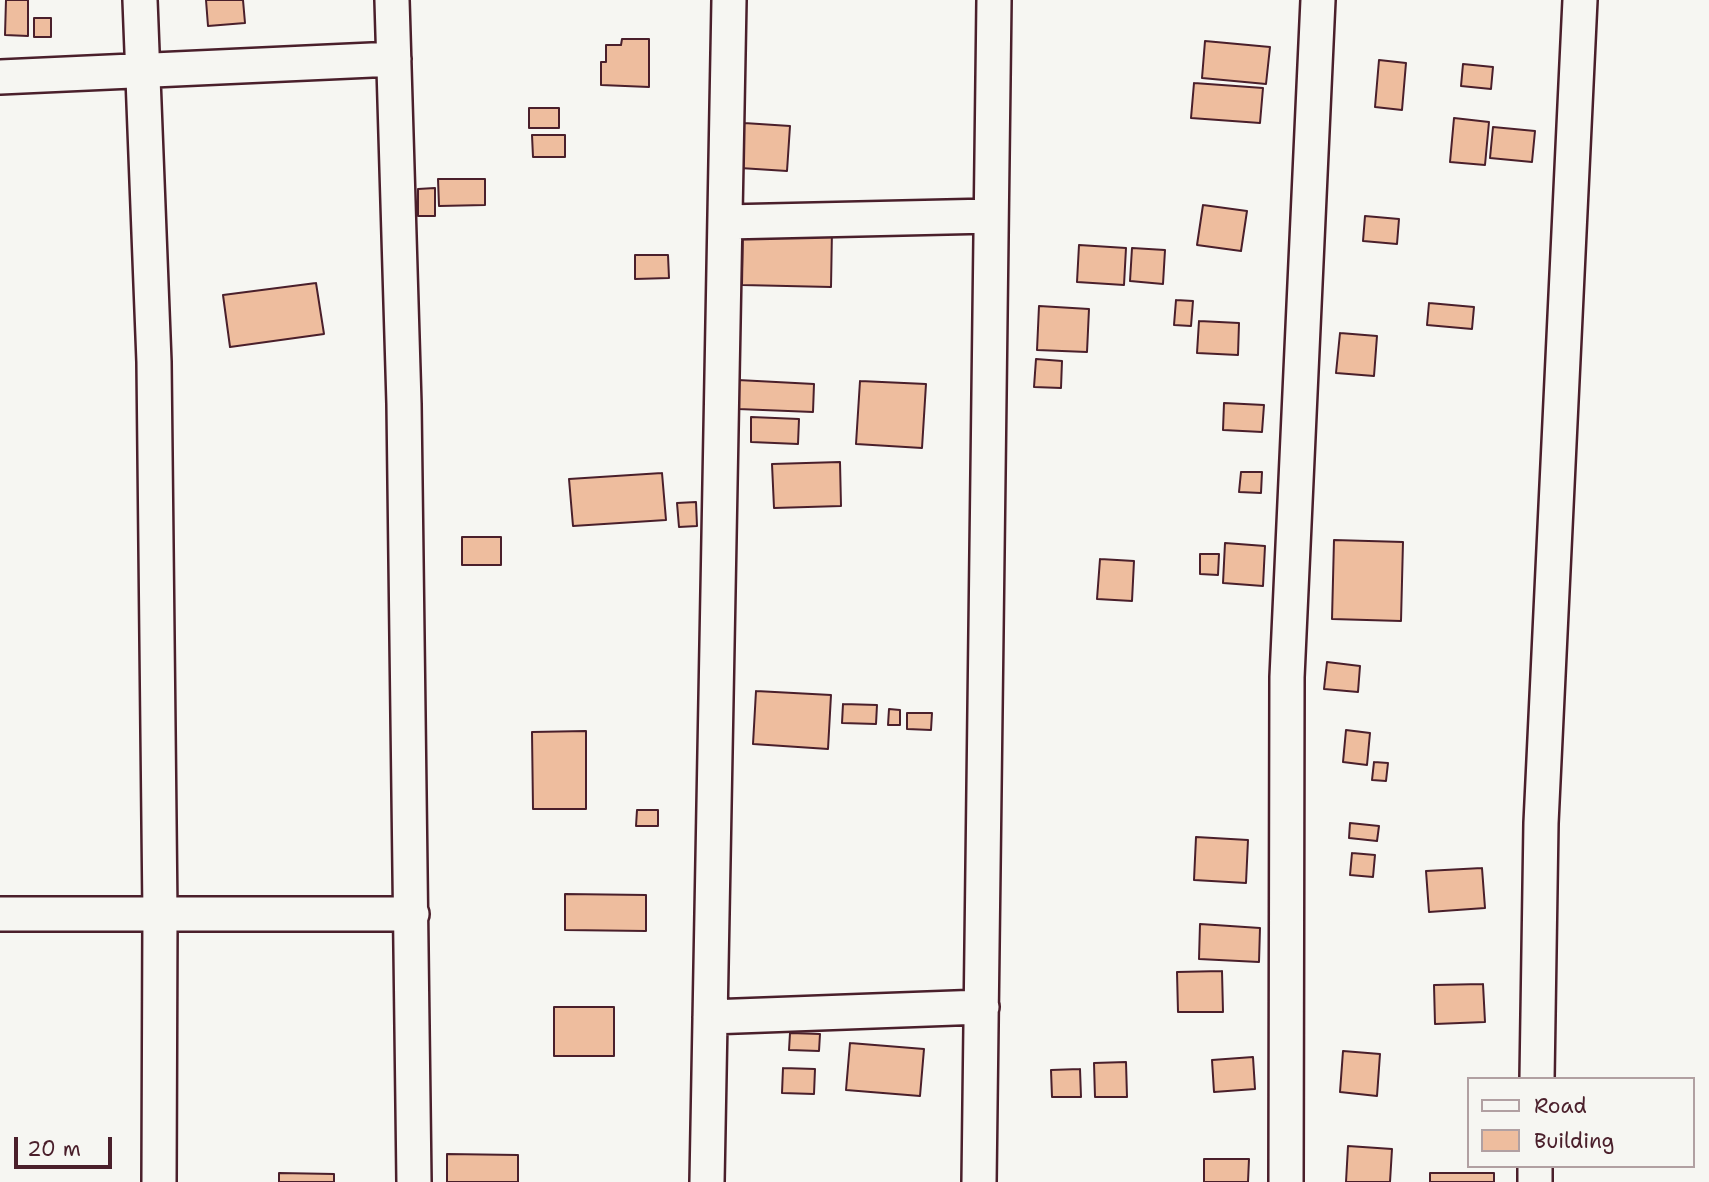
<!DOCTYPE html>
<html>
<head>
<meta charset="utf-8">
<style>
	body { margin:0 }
	#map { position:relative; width:1709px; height:1182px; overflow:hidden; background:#f6f6f2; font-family:"Shantell Sans",sans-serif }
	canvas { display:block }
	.legend { position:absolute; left:1467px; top:1077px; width:228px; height:91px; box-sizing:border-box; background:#f6f6f2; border:2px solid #b1a0a2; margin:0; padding:9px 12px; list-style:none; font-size:21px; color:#4a1f2b }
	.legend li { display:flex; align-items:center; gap:14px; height:35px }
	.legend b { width:35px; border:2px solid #b1a0a2 }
	.scale { position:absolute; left:14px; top:1137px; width:98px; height:32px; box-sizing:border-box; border:4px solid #4a1f2b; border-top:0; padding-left:9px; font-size:21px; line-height:24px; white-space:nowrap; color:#4a1f2b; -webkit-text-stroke:5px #f6f6f2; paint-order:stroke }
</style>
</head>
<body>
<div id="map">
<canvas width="1709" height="1182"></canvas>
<ul class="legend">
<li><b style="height:9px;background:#f6f6f2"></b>Road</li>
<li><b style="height:19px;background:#eebd9e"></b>Building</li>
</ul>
<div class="scale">20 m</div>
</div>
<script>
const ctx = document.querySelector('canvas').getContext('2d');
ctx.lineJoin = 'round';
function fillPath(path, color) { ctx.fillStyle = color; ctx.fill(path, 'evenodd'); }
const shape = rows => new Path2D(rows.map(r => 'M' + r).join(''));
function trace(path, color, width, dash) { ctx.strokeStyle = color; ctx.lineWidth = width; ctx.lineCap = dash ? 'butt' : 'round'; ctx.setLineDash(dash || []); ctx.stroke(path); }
const building = shape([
	[6,0,28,0,28,36,5,35,6,0],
	[206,0,243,0,245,23,208,26,206,0],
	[34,18,51,18,51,37,34,37,34,18],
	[622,39,649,39,649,87,601,85,601,62,606,62,606,45,621,45,622,39],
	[1205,41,1270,47,1266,84,1202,78,1205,41],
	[1379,60,1406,63,1402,110,1375,107,1379,60],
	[1463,64,1493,67,1491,89,1461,86,1463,64],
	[1194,83,1263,88,1260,123,1191,118,1194,83],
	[529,108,559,108,559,128,529,128,529,108],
	[1454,118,1489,122,1485,165,1450,162,1454,118],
	[744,123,790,126,787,171,740,168,744,123],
	[1493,127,1535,131,1532,162,1490,158,1493,127],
	[532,135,565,135,565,157,533,157,532,135],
	[438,179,485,179,485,205,439,206,438,179],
	[435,188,435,216,418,216,418,189,435,188],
	[1203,205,1247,211,1241,251,1197,245,1203,205],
	[1365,216,1399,219,1397,244,1363,241,1365,216],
	[743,228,832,230,831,287,742,285,743,228],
	[1079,245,1126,248,1124,285,1077,282,1079,245],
	[1132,248,1165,250,1163,284,1130,281,1132,248],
	[635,255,668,255,669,278,635,279,635,255],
	[316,283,324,334,230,347,223,295,316,283],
	[1176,300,1193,301,1191,326,1174,325,1176,300],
	[1429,303,1474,307,1472,329,1427,325,1429,303],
	[1039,306,1089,309,1087,352,1037,350,1039,306],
	[1199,321,1239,323,1238,355,1197,353,1199,321],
	[1340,333,1377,336,1374,376,1336,373,1340,333],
	[1036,359,1062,361,1061,388,1034,387,1036,359],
	[738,380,814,384,813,412,738,409,738,380],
	[860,381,926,384,922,448,856,444,860,381],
	[1224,403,1264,405,1262,432,1223,430,1224,403],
	[751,417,799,419,798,444,751,442,751,417],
	[840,462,841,506,774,508,772,464,840,462],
	[1241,472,1262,472,1261,493,1239,492,1241,472],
	[662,473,666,520,573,526,569,479,662,473],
	[696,502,697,526,679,527,677,503,696,502],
	[462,537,501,537,501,565,462,565,462,537],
	[1334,540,1403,542,1401,621,1332,619,1334,540],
	[1225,543,1265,546,1263,586,1223,583,1225,543],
	[1200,554,1219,554,1218,575,1200,574,1200,554],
	[1100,559,1134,561,1132,601,1097,599,1100,559],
	[1327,662,1360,666,1358,692,1324,689,1327,662],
	[756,691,831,695,828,749,753,744,756,691],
	[843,704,877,705,876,724,842,723,843,704],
	[889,709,900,710,900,725,888,725,889,709],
	[907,713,932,713,931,730,907,729,907,713],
	[1346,730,1370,733,1367,765,1343,762,1346,730],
	[586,731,586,809,533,809,532,732,586,731],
	[1374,762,1388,763,1386,781,1372,780,1374,762],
	[637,810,658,810,658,826,636,826,637,810],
	[1350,823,1379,826,1377,841,1349,838,1350,823],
	[1196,837,1248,840,1246,883,1194,880,1196,837],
	[1352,853,1375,855,1373,877,1350,875,1352,853],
	[1482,868,1485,908,1429,912,1426,871,1482,868],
	[565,894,646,895,646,931,565,930,565,894],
	[1200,924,1260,928,1259,962,1199,959,1200,924],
	[1222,971,1223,1012,1178,1012,1177,972,1222,971],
	[1483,984,1485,1022,1435,1024,1434,985,1483,984],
	[554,1007,614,1007,614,1056,554,1056,554,1007],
	[790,1033,820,1034,819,1051,789,1050,790,1033],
	[850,1043,924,1049,920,1096,846,1090,850,1043],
	[1343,1051,1380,1054,1377,1096,1340,1092,1343,1051],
	[1253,1057,1255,1089,1214,1092,1212,1060,1253,1057],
	[1126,1062,1127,1097,1095,1097,1094,1063,1126,1062],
	[783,1068,815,1069,814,1094,782,1093,783,1068],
	[1080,1069,1081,1097,1052,1097,1051,1070,1080,1069],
	[1348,1146,1392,1149,1390,1182,1346,1182,1348,1146],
	[447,1154,518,1155,518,1182,447,1182,447,1154],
	[1204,1159,1249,1159,1248,1182,1204,1182,1204,1159],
	[279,1173,334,1174,334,1182,279,1182,279,1173],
	[1430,1173,1494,1173,1494,1182,1430,1182,1430,1173]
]);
fillPath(building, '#eebd9e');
trace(building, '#4a1f2b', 2);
const street = shape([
	[140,0,154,362,160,914,159,1182],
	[392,0,404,404,414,1182],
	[0,77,394,59],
	[726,222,991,216],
	[0,914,412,914],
	[710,1017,982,1007],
	[1537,1079,1541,823,1580,0],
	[707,1182,729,0],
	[979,1182,994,0],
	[1286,1182,1287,677,1318,0],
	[1535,1182,1535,1166]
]);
trace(street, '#4a1f2b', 38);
trace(street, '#f6f6f2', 33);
</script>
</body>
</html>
